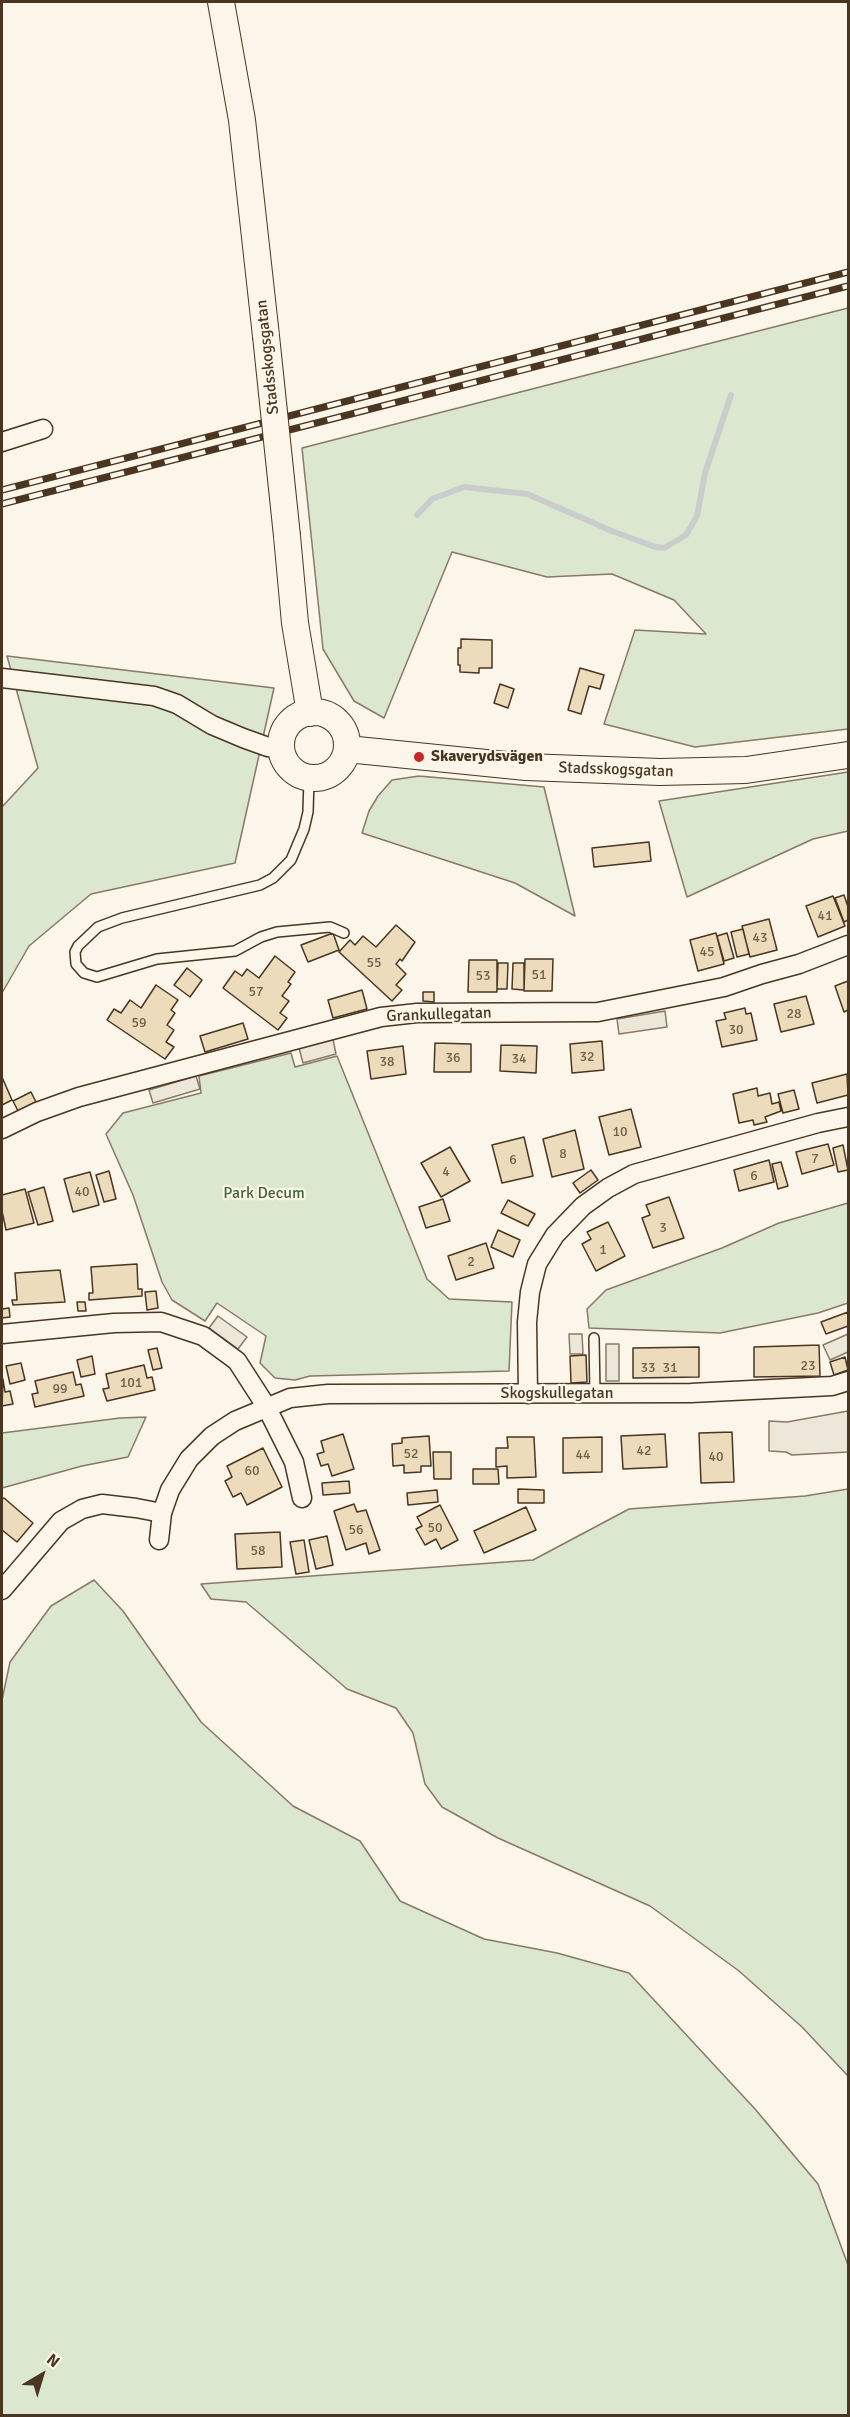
<!DOCTYPE html>
<html>
<head>
<meta charset="utf-8">
<style>
	body { margin:0 }
	#map { position:relative; width:850px; height:2417px; overflow:hidden; background:#fbf6e9; font-family:Signika,sans-serif }
	canvas { display:block }
	.frame { position:absolute; inset:0; border:3px solid #4a3520; pointer-events:none }
	.north { position:absolute; left:12px; top:2345px; width:60px; height:60px; -webkit-text-stroke:4px #fbf6e9; paint-order:stroke; rotate:38deg; font-size:16px; font-weight:700; line-height:24px; text-align:center; color:#4a3520 }
	.north::after { content:''; display:block; margin:auto; width:21px; height:27px; background:#4a3520; clip-path:polygon(50% 0,100% 100%,50% 72%,0 100%) }
</style>
</head>
<body>
<div id="map">
<canvas width="850" height="2417"></canvas>
<div class="frame"></div>
<div class="north">N</div>
</div>
<script>
const ctx = document.querySelector('canvas').getContext('2d');
ctx.lineJoin = 'round';
function fillPath(path, color) { ctx.fillStyle = color; ctx.fill(path, 'evenodd'); }
const shape = rows => new Path2D(rows.map(r => 'M' + r).join(''));
function trace(path, color, width, dash) { ctx.strokeStyle = color; ctx.lineWidth = width; ctx.lineCap = dash ? 'butt' : 'round'; ctx.setLineDash(dash || []); ctx.stroke(path); }
function drawText(font, color, halo, rows, align = 'center') {
  ctx.font = font + ' Signika,sans-serif'; ctx.lineWidth = 4.5; ctx.setLineDash([]); ctx.textBaseline = 'middle'; ctx.strokeStyle = halo; ctx.fillStyle = color; for (const [text, x, y, turn = 0] of rows) {
    ctx.save(); ctx.translate(x, y); ctx.rotate((+turn || 0) * Math.PI / 180); ctx.textAlign = isNaN(turn) ? turn : align; if (halo) ctx.strokeText(text, 0, 0); ctx.fillText(text, 0, 0); ctx.restore();
  }
}
const green = shape([
	[848,308,848,729,695,747,604,724,635,630,706,634,674,600,612,574,547,577,452,552,384,718,354,701,323,649,302,448,848,308],
	[7,656,274,688,235,863,91,894,29,946,2,993,2,807,38,768,7,656],
	[848,772,848,831,813,839,687,897,659,801,848,772],
	[419,776,544,787,575,916,515,883,362,833,369,811,378,796,392,780,419,776],
	[291,1053,295,1067,337,1056,427,1279,449,1299,512,1302,509,1371,310,1376,295,1380,275,1378,260,1363,266,1336,217,1303,205,1321,172,1300,162,1282,133,1195,106,1134,123,1113,201,1093,199,1076,291,1053],
	[848,1203,848,1303,818,1313,720,1333,589,1328,587,1309,606,1290,722,1248,779,1223,848,1203],
	[146,1417,128,1457,82,1466,2,1488,2,1433,120,1418,146,1417],
	[848,1489,848,2076,802,2027,739,1971,650,1906,498,1838,442,1807,425,1784,413,1733,396,1708,347,1689,246,1602,211,1599,201,1584,533,1560,629,1509,805,1496,848,1489],
	[94,1580,123,1611,201,1722,293,1806,360,1841,400,1901,484,1939,557,1953,629,1973,755,2109,818,2184,848,2265,848,2415,2,2415,2,1700,10,1662,51,1606,94,1580]
]);
fillPath(green, '#dce7d0');
trace(green, '#887966', 1.5);
const parking = shape([
	[665,1011,667,1027,619,1034,617,1019,665,1011],
	[333,1039,336,1054,303,1063,299,1048,333,1039],
	[196,1076,200,1089,153,1103,149,1090,196,1076],
	[218,1316,247,1337,238,1349,209,1328,218,1316],
	[569,1334,582,1334,583,1354,570,1354,569,1334],
	[848,1334,848,1352,830,1360,823,1345,848,1334],
	[606,1344,619,1344,619,1381,606,1381,606,1344],
	[848,1411,848,1452,792,1455,786,1452,769,1451,769,1421,787,1422,848,1411]
]);
fillPath(parking, '#ede7d9');
trace(parking, '#887966', 1.5);
trace(shape([
	[417,515,432,499,464,487,527,494,612,531,655,547,664,548,686,535,697,516,705,473,731,395]
]), '#c9cecd', 6);
const building = shape([
	[461,639,492,640,492,668,479,668,479,673,460,672,460,665,458,665,458,648,461,648,461,639],
	[580,668,604,675,600,689,589,686,581,714,568,710,580,668],
	[500,684,514,689,508,708,494,703,500,684],
	[649,842,651,861,594,867,592,848,649,842],
	[844,895,848,907,848,920,844,922,835,898,844,895],
	[833,896,845,926,818,937,806,906,833,896],
	[769,919,777,950,750,957,742,926,769,919],
	[396,925,415,942,402,961,400,959,396,964,406,974,396,985,402,990,392,1001,339,952,350,940,355,945,363,936,376,947,396,925],
	[743,929,749,954,737,957,731,932,743,929],
	[333,933,339,950,308,962,301,945,333,933],
	[716,933,724,964,698,971,690,940,716,933],
	[727,933,734,958,724,961,717,936,727,933],
	[275,956,295,972,288,982,291,984,282,996,289,1001,280,1013,287,1018,278,1030,223,988,235,971,242,976,247,969,259,978,275,956],
	[525,959,553,959,552,991,524,991,525,959],
	[469,960,497,960,497,992,468,992,469,960],
	[498,963,508,963,507,989,497,989,498,963],
	[513,963,524,963,524,990,512,989,513,963],
	[187,968,202,980,190,997,174,985,187,968],
	[848,981,848,1010,844,1012,835,986,848,981],
	[156,985,178,1000,171,1010,175,1013,167,1025,174,1030,166,1042,174,1047,165,1059,107,1020,114,1009,121,1013,130,1000,141,1008,156,985],
	[362,990,367,1009,333,1018,328,1000,362,990],
	[423,992,434,992,434,1002,423,1001,423,992],
	[806,996,814,1024,781,1032,774,1004,806,996],
	[745,1008,746,1014,751,1013,757,1040,722,1047,716,1021,726,1019,724,1013,745,1008],
	[243,1023,248,1039,205,1052,200,1036,243,1023],
	[602,1041,604,1070,572,1073,570,1044,602,1041],
	[435,1043,471,1044,471,1072,434,1072,435,1043],
	[501,1045,537,1046,536,1073,500,1071,501,1045],
	[403,1046,406,1074,371,1079,367,1051,403,1046],
	[847,1074,848,1095,817,1103,812,1083,847,1074],
	[2,1077,12,1100,2,1105,2,1077],
	[757,1088,758,1096,770,1093,772,1104,779,1102,781,1111,765,1117,767,1122,754,1125,753,1120,739,1123,733,1094,757,1088],
	[794,1090,799,1109,783,1113,778,1094,794,1090],
	[31,1092,36,1102,18,1111,13,1101,31,1092],
	[631,1109,641,1147,609,1155,599,1117,631,1109],
	[575,1130,584,1169,552,1177,543,1139,575,1130],
	[524,1137,533,1176,502,1183,492,1145,524,1137],
	[828,1144,834,1165,802,1174,796,1152,828,1144],
	[843,1145,848,1170,838,1172,833,1148,843,1145],
	[450,1147,470,1181,441,1197,421,1163,450,1147],
	[769,1160,774,1182,739,1191,734,1170,769,1160],
	[781,1162,788,1186,778,1189,772,1164,781,1162],
	[591,1170,598,1180,580,1193,573,1183,591,1170],
	[109,1171,116,1199,104,1202,96,1175,109,1171],
	[90,1172,99,1205,73,1212,64,1179,90,1172],
	[44,1187,53,1221,38,1225,28,1192,44,1187],
	[25,1189,34,1223,6,1230,2,1211,2,1195,25,1189],
	[669,1197,684,1238,653,1248,642,1218,650,1215,646,1205,669,1197],
	[443,1199,450,1221,426,1228,419,1207,443,1199],
	[508,1200,535,1214,528,1226,501,1213,508,1200],
	[608,1222,625,1256,596,1271,582,1244,591,1239,587,1232,608,1222],
	[498,1230,520,1240,513,1257,491,1247,498,1230],
	[486,1243,494,1268,456,1280,448,1256,486,1243],
	[137,1264,138,1289,142,1289,142,1296,89,1300,89,1293,93,1293,91,1267,137,1264],
	[60,1270,65,1302,13,1305,12,1300,17,1300,15,1273,60,1270],
	[156,1291,158,1308,147,1310,145,1292,156,1291],
	[77,1302,85,1302,86,1311,78,1311,77,1302],
	[9,1308,10,1317,2,1318,2,1309,9,1308],
	[848,1312,848,1326,826,1334,821,1322,848,1312],
	[819,1345,820,1376,754,1377,754,1347,819,1345],
	[699,1347,699,1377,633,1378,633,1348,699,1347],
	[157,1348,162,1368,153,1370,148,1350,157,1348],
	[586,1355,587,1382,571,1383,570,1356,586,1355],
	[92,1356,95,1374,81,1377,77,1360,92,1356],
	[845,1357,848,1370,834,1375,830,1362,845,1357],
	[21,1363,25,1380,10,1384,6,1366,21,1363],
	[144,1365,147,1378,152,1377,155,1390,107,1401,103,1389,109,1388,106,1374,144,1365],
	[73,1372,76,1385,81,1384,84,1396,35,1407,32,1394,38,1393,35,1381,73,1372],
	[3,1379,5,1392,10,1391,13,1404,2,1406,3,1379],
	[732,1432,734,1482,701,1483,699,1433,732,1432],
	[343,1434,354,1469,332,1476,328,1464,321,1466,317,1454,324,1452,321,1441,343,1434],
	[665,1434,667,1467,623,1469,621,1436,665,1434],
	[429,1436,431,1466,421,1466,421,1472,404,1473,404,1465,393,1466,392,1444,402,1443,402,1438,429,1436],
	[507,1437,534,1437,536,1477,507,1478,507,1466,496,1467,496,1448,508,1448,507,1437],
	[602,1437,602,1472,563,1473,563,1438,602,1437],
	[263,1448,282,1487,247,1505,241,1493,233,1497,225,1481,232,1477,227,1466,263,1448],
	[433,1452,451,1452,451,1479,434,1479,433,1452],
	[473,1469,498,1469,499,1484,473,1484,473,1469],
	[349,1481,350,1493,323,1495,322,1483,349,1481],
	[518,1489,544,1490,544,1503,518,1503,518,1489],
	[437,1490,438,1502,408,1505,407,1493,437,1490],
	[4,1498,33,1523,17,1542,2,1530,2,1499,4,1498],
	[354,1504,357,1512,366,1510,380,1550,369,1554,366,1543,346,1550,334,1511,354,1504],
	[440,1505,458,1540,441,1549,436,1539,425,1545,416,1529,422,1526,417,1517,440,1505],
	[526,1507,536,1530,484,1553,474,1531,526,1507],
	[280,1532,282,1567,237,1569,235,1534,280,1532],
	[327,1536,333,1565,316,1569,309,1540,327,1536],
	[304,1540,309,1572,296,1574,290,1542,304,1540]
]);
fillPath(building, '#ecdcbc');
trace(building, '#4a3520', 1.5);
const lane = shape([
	[309,778,308,812,304,829,291,860,273,878,260,885,122,918,98,927,78,946,75,952,76,964,84,973,97,977,157,959,235,951,261,937,277,932,330,927,344,933],
	[594,1338,595,1394]
]);
const street = shape([
	[2,442,43,429],
	[2,678,154,696,177,704,212,725,243,738,268,747,281,748],
	[2,1129,37,1112,79,1097,381,1017,417,1013,598,1012,724,987,762,974,799,964,848,945],
	[2,1334,114,1323,161,1322,203,1336,237,1361,266,1406,294,1462,302,1498],
	[528,1394,527,1322,530,1292,537,1264,555,1235,583,1206,608,1188,634,1174,818,1123,848,1117],
	[159,1540,162,1513,170,1490,189,1459,212,1436,235,1421,290,1398,328,1394,691,1393,832,1386,848,1381],
	[2,1590,61,1521,82,1509,102,1504,136,1508,162,1513]
]);
const secondary = shape([
	[221,2,242,120,266,336],
	[287,536,295,623,310,713],
	'281 745a33 33 0 1 1 66 0a33 33 0 1 1-66 0Z',
	[347,749,526,767,660,772,746,770,848,755]
]);
trace(lane, '#4a3520', 12);
trace(street, '#4a3520', 21);
trace(secondary, '#4a3520', 28);
trace(lane, '#fbf6e9', 9);
trace(street, '#fbf6e9', 18);
trace(secondary, '#fbf6e9', 26);
const rail = shape([
	[2,490,848,272],
	[2,504,848,286]
]);
trace(rail, '#4a3520', 7);
trace(rail, '#fbf6e9', 4.5, [14]);
const secondaryBridge = shape([
	[266,336,287,536]
]);
trace(secondaryBridge, '#4a3520', 28, []);
trace(secondaryBridge, '#fbf6e9', 26);
for (const [x, y, r, color] of [
	[419,757,6,"#c62828"]
]) { const dot = new Path2D(); dot.arc(x, y, r, 0, 2 * Math.PI); ctx.fillStyle = color; ctx.fill(dot); trace(dot, '#fbf6e9', 2); }
drawText('14px', '#725f47', null, [
	["41",825,916],
	["43",760,938],
	["45",707,952],
	["55",374,963],
	["51",539,975],
	["53",483,976],
	["57",256,992],
	["28",794,1014],
	["59",139,1023],
	["30",736,1030],
	["32",587,1057],
	["36",453,1058],
	["34",519,1059],
	["38",387,1062],
	["10",620,1132],
	["8",563,1154],
	["7",815,1159],
	["6",513,1160],
	["4",446,1172],
	["6",754,1176],
	["40",82,1192],
	["3",663,1228],
	["1",603,1250],
	["2",471,1262],
	["23",808,1366],
	["33",648,1368],
	["31",670,1368],
	["101",131,1383],
	["99",60,1389],
	["42",644,1451],
	["52",411,1454],
	["44",583,1455],
	["40",716,1457],
	["60",252,1471],
	["50",435,1528],
	["56",356,1530],
	["58",258,1551]
]);
drawText('16px', '#4a3520', '#fbf6e9', [
	["Stadsskogsgatan",268,357,-96],
	["Stadsskogsgatan",616,770,2],
	["Grankullegatan",439,1015,-2],
	["Skogskullegatan",557,1394]
]);
drawText('bold 16px', '#4a3520', '#fbf6e9', [
	["Skaverydsvägen",431,757]
], 'left');
drawText('16px', '#436837', '#fbf6e9', [
	["Park Decum",264,1194]
]);
</script>
</body>
</html>
